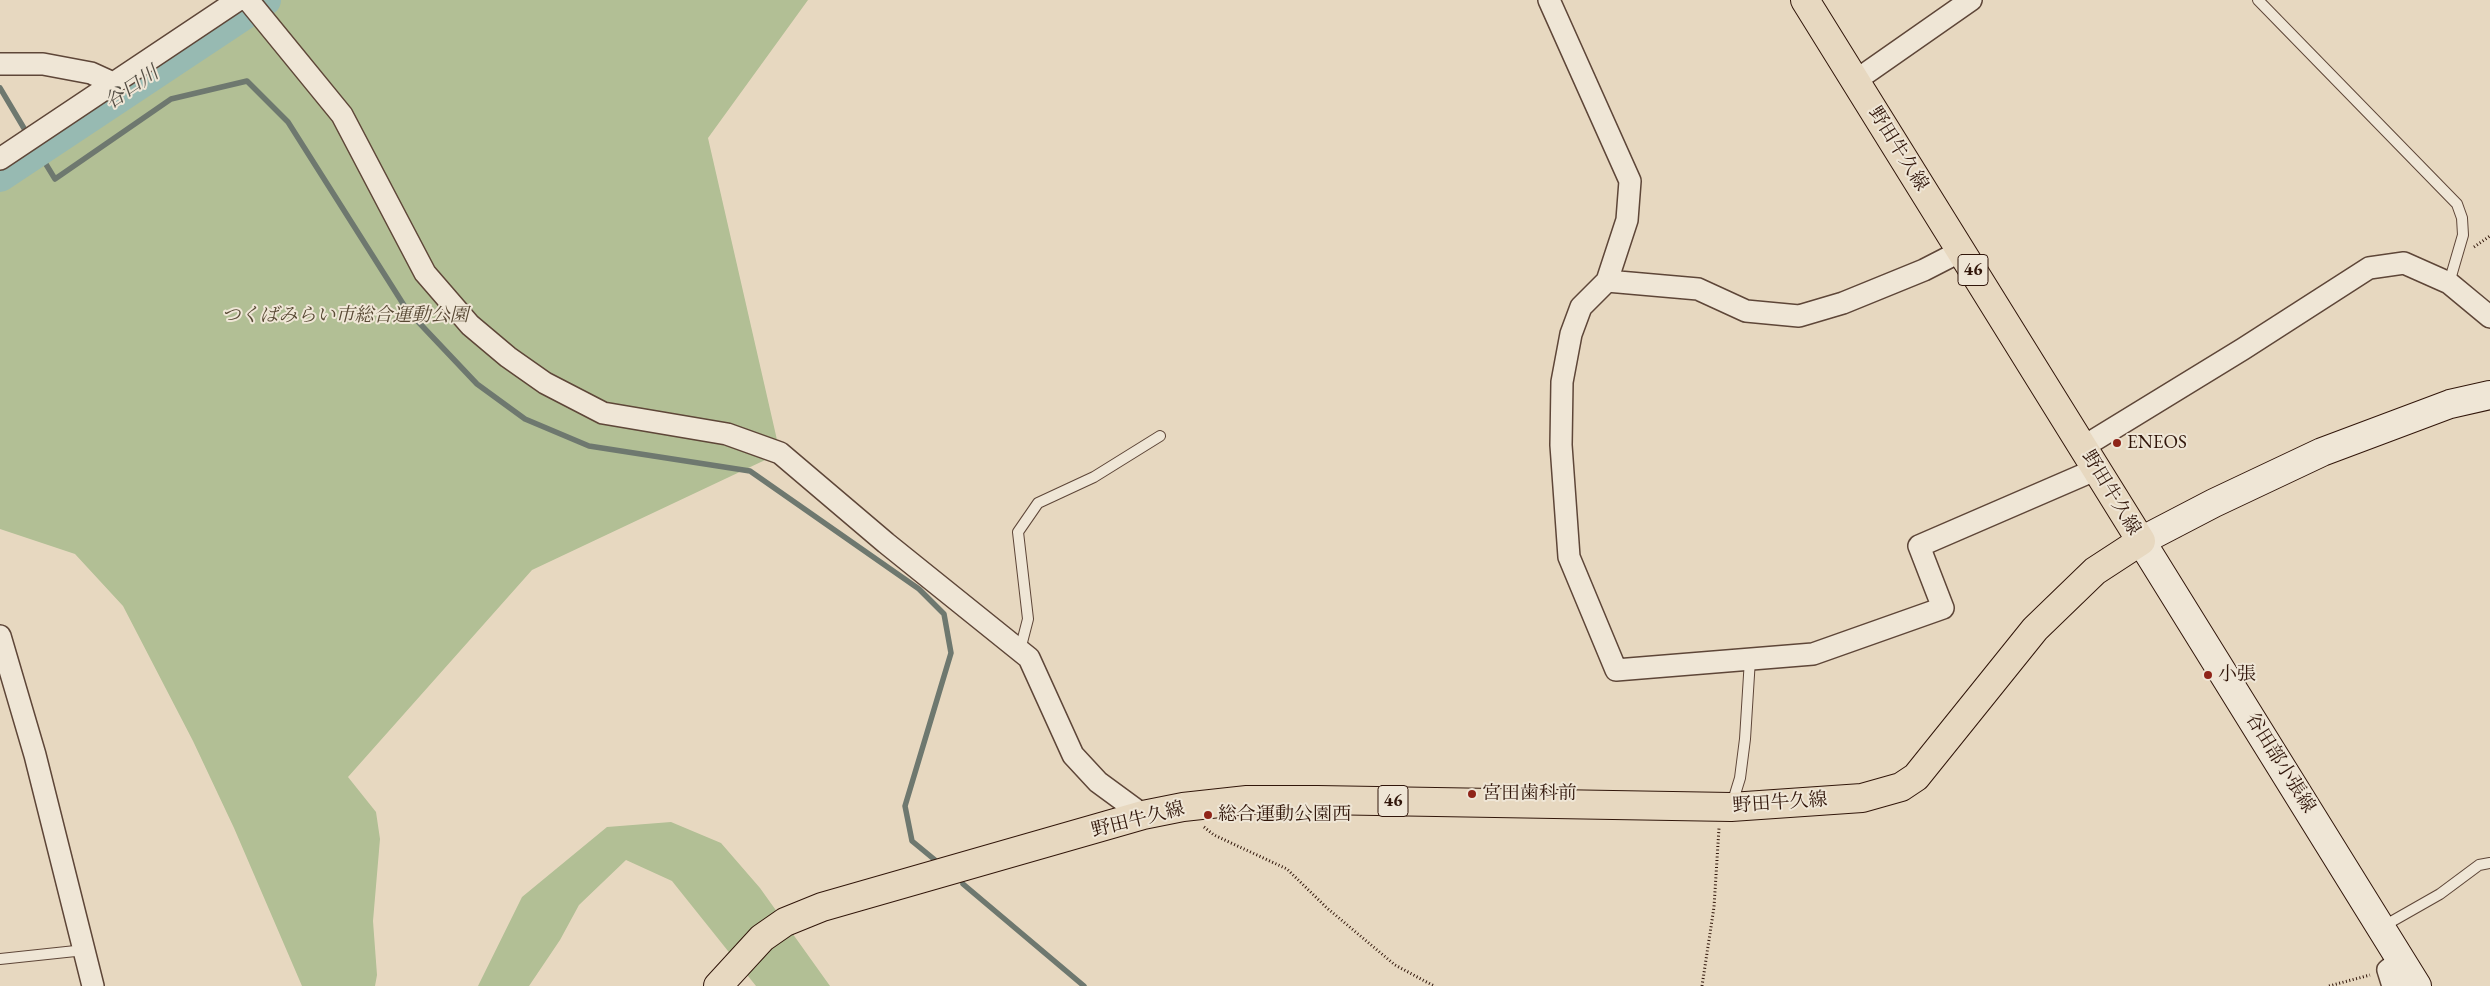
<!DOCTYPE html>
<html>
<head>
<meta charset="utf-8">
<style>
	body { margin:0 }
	canvas { display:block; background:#e7d8c0 }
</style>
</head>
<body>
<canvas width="2490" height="986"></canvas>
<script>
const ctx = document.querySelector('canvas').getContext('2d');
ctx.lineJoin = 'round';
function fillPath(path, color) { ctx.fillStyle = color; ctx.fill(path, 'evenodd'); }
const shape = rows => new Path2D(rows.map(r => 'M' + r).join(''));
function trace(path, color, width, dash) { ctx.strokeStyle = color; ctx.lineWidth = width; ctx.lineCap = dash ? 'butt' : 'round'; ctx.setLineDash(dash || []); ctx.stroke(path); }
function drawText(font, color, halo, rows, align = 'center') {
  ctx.font = font + ' "EB Garamond","Noto Serif JP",serif'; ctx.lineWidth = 4; ctx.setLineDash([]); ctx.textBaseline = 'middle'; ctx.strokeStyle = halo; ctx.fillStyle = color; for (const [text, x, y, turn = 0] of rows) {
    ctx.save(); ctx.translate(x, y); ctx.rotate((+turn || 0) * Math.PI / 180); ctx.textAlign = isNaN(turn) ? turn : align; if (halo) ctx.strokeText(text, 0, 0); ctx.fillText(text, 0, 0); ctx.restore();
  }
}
fillPath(shape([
	[252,0,808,0,708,138,780,453,532,570,348,777,376,812,380,839,373,921,377,975,375,986,302,986,234,828,193,741,123,606,75,554,0,529,0,168],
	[671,822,721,843,760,888,830,986,756,986,672,881,626,860,579,905,560,940,529,986,478,986,522,897,607,827]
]), '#b2bf95');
trace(shape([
	[0,88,28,135],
	[33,143,55,179,171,99,247,81,288,122,407,310,477,384,525,419,589,446,750,471,919,589,944,614,951,653,905,806,912,841,935,860],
	[963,884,1084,986]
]), '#6e786f', 5.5);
trace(shape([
	[0,176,265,0]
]), '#97bab2', 32);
const lane = shape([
	[2258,0,2457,204,2462,218,2463,235,2449,283],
	[1020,650,1028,619,1018,532,1038,503,1094,477,1160,436],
	[1732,804,1740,778,1745,739,1750,659],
	[2382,927,2440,894,2479,865,2490,863],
	[0,959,85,950]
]);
const street = shape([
	[248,0,342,115,425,273,470,325,508,357,545,383,603,413,727,434,780,453,886,543,1029,658,1073,755,1098,782,1143,815],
	[1549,0,1630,181,1627,220,1607,281,1581,307,1571,334,1562,382,1561,445,1569,557,1616,670,1813,654,1943,608,1919,546,2097,469],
	[0,64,43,64,91,73,113,83],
	[1855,81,1971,0],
	[0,159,238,0],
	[1607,281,1698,289,1746,311,1799,316,1843,303,1924,270,1961,251],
	[2083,447,2243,349,2369,268,2404,263,2449,283,2490,317],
	[0,636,35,755,93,986],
	[2393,986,2388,970,2401,960]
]);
const secondary = shape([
	[2417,986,2141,541,2214,503,2322,452,2450,404,2490,395]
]);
const primary = shape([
	[718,986,762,938,785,922,822,907,1143,815,1183,807,1247,800,1318,800,1731,807,1862,798,1901,787,1916,777,2035,629,2095,571,2141,541,1805,0]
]);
trace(lane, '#5e4638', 12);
trace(street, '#5e4638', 24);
trace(secondary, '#31160a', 30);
trace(primary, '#31160a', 30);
trace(shape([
	[2474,247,2490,236],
	[1204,827,1214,835,1287,869,1327,908,1395,965,1434,986],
	[1702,986,1714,907,1719,828],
	[2329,986,2370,975]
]), '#31160a', 3, [1, 2.5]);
trace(lane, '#efe6d6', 10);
trace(street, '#efe6d6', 21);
trace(secondary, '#efe6d6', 28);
trace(primary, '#e7d8c0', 28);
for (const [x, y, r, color] of [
	[2117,443,5,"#8f2418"],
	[2208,675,5,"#8f2418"],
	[1472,794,5,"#8f2418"],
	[1208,815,5,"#8f2418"]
]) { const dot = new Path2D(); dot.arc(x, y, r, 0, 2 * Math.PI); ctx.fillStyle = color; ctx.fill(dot); trace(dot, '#efe6d6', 2); }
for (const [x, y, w] of [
	[1973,270,30],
	[1393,801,30]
]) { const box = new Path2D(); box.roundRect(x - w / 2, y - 15.5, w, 31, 4); ctx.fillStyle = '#efe6d6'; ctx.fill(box); trace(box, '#31160a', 1); }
drawText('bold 18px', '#31160a', null, [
	["46",1973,270],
	["46",1393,801]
]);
drawText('19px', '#31160a', '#efe6d6', [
	["野田牛久線",1898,149,58],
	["野田牛久線",2111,493,59],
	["谷田部小張線",2280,763,58],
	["野田牛久線",1780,803,-4],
	["野田牛久線",1138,820,-14]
]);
drawText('italic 19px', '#584934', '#efe6d6', [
	["つくばみらい市総合運動公園",345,316]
]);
drawText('19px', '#31160a', '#efe6d6', [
	["ENEOS",2127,443],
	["小張",2218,675],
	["宮田歯科前",1482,794],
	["総合運動公園西",1218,815]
], 'left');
drawText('italic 20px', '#554f45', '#efe6d6', [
	["谷口川",132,88,-34]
]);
</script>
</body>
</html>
